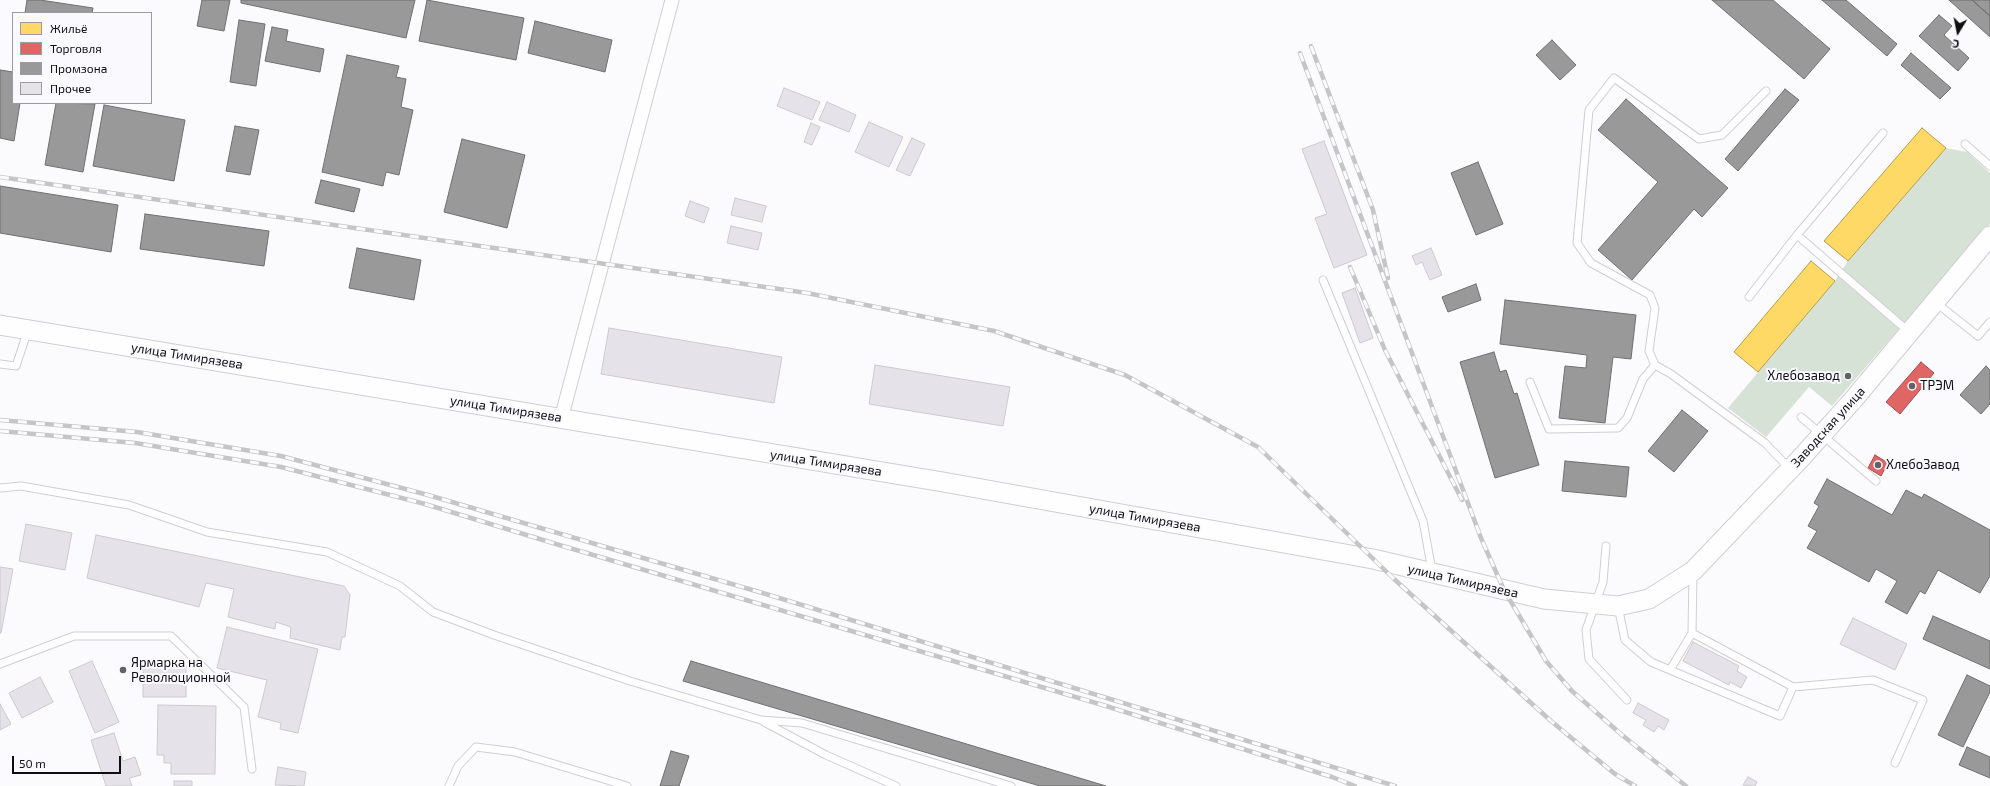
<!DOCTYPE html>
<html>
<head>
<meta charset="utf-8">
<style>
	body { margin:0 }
	#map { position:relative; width:1990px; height:786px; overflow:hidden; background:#fbfafc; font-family:"Exo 2",sans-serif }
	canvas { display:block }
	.legend { position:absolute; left:12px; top:12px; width:140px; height:92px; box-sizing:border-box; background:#faf9fd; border:1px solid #9c9ba0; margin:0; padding:5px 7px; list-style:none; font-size:12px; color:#100e15 }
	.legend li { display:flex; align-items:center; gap:8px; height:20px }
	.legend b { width:20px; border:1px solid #9c9ba0 }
	.north { position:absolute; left:1938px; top:12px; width:40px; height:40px; -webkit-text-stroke:3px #faf9fd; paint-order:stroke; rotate:190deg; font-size:11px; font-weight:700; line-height:16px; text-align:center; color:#100e15 }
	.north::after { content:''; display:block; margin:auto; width:14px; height:18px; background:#100e15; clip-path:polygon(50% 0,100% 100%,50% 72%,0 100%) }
	.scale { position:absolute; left:12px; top:756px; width:109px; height:18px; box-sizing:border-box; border:2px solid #100e15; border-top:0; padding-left:5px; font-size:12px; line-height:14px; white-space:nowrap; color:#100e15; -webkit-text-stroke:3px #faf9fd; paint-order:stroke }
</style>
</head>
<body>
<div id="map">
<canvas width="1990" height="786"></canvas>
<ul class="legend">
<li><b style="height:11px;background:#ffd966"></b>Жильё</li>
<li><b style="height:11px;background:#e06666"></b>Торговля</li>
<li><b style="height:11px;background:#999"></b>Промзона</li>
<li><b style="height:11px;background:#e5e3e9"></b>Прочее</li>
</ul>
<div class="north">С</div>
<div class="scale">50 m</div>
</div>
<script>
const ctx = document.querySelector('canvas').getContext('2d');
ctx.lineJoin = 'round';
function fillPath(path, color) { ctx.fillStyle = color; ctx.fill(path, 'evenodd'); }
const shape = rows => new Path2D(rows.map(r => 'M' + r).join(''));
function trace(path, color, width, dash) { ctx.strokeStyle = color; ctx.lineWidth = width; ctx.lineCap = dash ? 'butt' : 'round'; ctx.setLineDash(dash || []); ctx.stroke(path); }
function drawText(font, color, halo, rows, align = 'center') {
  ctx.font = font + ' "Exo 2",sans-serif'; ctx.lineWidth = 4; ctx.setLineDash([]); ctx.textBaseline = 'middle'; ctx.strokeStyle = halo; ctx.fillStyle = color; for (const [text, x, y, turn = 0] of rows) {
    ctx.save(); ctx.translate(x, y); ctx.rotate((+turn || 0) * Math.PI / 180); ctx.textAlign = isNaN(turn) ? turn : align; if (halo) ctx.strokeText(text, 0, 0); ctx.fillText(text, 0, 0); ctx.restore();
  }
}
fillPath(shape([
	[1946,148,1967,152,1990,173,1990,224,1832,406,1809,387,1766,437,1728,408,1835,281,1848,261]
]), '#d7e2d7');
const homes = shape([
	[1922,128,1946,148,1848,261,1824,241,1922,128],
	[1811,261,1835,281,1758,372,1734,352,1811,261]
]);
fillPath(homes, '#ffd966');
trace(homes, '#b79c4e', 1);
const shops = shape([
	[1921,362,1934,373,1900,414,1886,402,1921,362],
	[1875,455,1888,463,1881,476,1868,468,1875,455]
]);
fillPath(shops, '#e06666');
trace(shops, '#a24c4e', 1);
const industry = shape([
	[27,0,40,0,93,8,92,13,25,13,27,0],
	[202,0,230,0,224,31,197,26,202,0],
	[241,0,415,0,406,38,241,3,241,0],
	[427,0,524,18,516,60,419,41,427,0],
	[1712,0,1773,0,1830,49,1804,79,1712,0],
	[1822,0,1846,0,1897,44,1887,56,1822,0],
	[1949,0,1972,0,1990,16,1990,37,1949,0],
	[1972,0,1990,0,1990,16,1972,0],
	[1939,15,1952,26,1944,35,1969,58,1958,71,1919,36,1939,15],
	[239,20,265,24,256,86,230,82,239,20],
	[535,21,612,40,605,72,528,53,535,21],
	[272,27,288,30,286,41,324,49,320,72,265,61,272,27],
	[1552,40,1576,65,1560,80,1536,55,1552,40],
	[1911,53,1951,88,1940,99,1901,65,1911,53],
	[347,55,399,66,396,77,406,79,401,107,413,110,399,175,386,172,383,186,322,172,347,55],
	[0,70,13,72,13,103,20,103,14,141,0,138,0,70],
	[1785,89,1799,100,1738,171,1725,159,1785,89],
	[1626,99,1728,188,1702,217,1694,209,1632,280,1598,250,1658,182,1598,130,1626,99],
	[56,103,95,104,83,172,45,165,56,103],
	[104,105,185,120,174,181,93,166,104,105],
	[235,126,259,130,250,175,226,171,235,126],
	[462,139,525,155,507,228,444,212,462,139],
	[1478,162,1503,224,1476,235,1451,173,1478,162],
	[321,180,360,189,354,212,315,203,321,180],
	[0,186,118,205,111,252,0,233,0,186],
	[145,214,269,231,264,266,140,249,145,214],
	[357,248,421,260,414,300,349,288,357,248],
	[1476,284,1481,300,1448,312,1442,297,1476,284],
	[1505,300,1636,315,1631,359,1613,357,1605,423,1559,418,1565,366,1586,368,1587,355,1500,344,1505,300],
	[1494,352,1500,372,1506,370,1514,394,1517,393,1539,465,1495,478,1460,362,1494,352],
	[1986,366,1990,370,1990,404,1981,414,1960,395,1986,366],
	[1682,410,1708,431,1674,472,1648,451,1682,410],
	[1565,461,1629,467,1626,497,1562,491,1565,461],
	[1827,479,1892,515,1906,490,1922,498,1924,494,1990,530,1990,576,1980,593,1938,570,1925,594,1920,591,1907,614,1885,602,1897,581,1876,569,1869,582,1807,548,1817,531,1808,526,1819,506,1814,503,1827,479],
	[1933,616,1990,641,1990,669,1923,639,1933,616],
	[691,661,1106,786,1040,786,683,681,691,661],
	[1967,675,1990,686,1990,692,1963,747,1938,735,1967,675],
	[1967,747,1990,757,1990,778,1959,765,1967,747],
	[671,751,689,756,679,786,660,786,671,751]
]);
fillPath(industry, '#999');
trace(industry, '#706f71', 1);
const building = shape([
	[784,88,820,102,812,120,777,106,784,88],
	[827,102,856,115,849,132,819,120,827,102],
	[869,122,903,137,889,167,855,152,869,122],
	[811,123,820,127,812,145,804,142,811,123],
	[912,138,925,144,910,176,896,170,912,138],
	[1324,141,1367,255,1334,268,1315,218,1327,214,1302,149,1324,141],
	[735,198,766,206,762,222,731,215,735,198],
	[690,201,709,208,704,223,685,216,690,201],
	[731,226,762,233,758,250,727,243,731,226],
	[1431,248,1442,275,1430,280,1422,262,1416,265,1412,256,1431,248],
	[1355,288,1373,338,1360,343,1342,293,1355,288],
	[609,328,782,357,774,403,601,374,609,328],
	[875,365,1010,387,1003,426,869,404,875,365],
	[26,524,72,533,65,570,19,561,26,524],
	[96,535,344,586,350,595,345,637,342,637,340,650,290,638,291,627,276,622,275,629,228,617,234,589,206,583,199,607,87,578,96,535],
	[0,567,13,569,1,633,0,633,0,567],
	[1853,618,1907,644,1895,670,1840,644,1853,618],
	[227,627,318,649,298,733,280,729,281,723,258,717,267,680,217,668,227,627],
	[1693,642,1739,666,1737,671,1747,677,1741,688,1730,682,1729,685,1683,661,1693,642],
	[92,661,119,722,95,733,69,671,92,661],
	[143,665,186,665,186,697,143,697,143,665],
	[40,677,53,702,22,718,9,693,40,677],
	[1638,703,1669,720,1664,730,1658,726,1654,732,1643,725,1646,720,1633,713,1638,703],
	[0,704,11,724,0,730,0,704],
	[158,705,216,706,215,774,171,774,171,763,164,763,164,755,157,755,158,705],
	[114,733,123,761,135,757,141,775,129,778,132,786,106,786,91,740,114,733],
	[278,767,306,772,304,786,275,785,278,767],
	[1748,777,1757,782,1755,786,1743,785,1748,777],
	[174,781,192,781,192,786,174,786,174,781]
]);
fillPath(building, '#e5e3e9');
trace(building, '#cccacf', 1);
const service = shape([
	[1766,91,1722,135,1699,139,1614,78,1589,110,1577,243,1591,263,1650,295,1655,308,1649,351,1655,365,1671,374,1765,443,1790,469],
	[1965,144,1990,166],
	[1797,235,1883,133],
	[1323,280,1423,521,1432,571],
	[1749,297,1797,235,1908,331],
	[1935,302,1978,336,1990,322],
	[0,364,16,366,28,330],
	[1530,382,1549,429,1618,428,1627,418,1643,379,1655,365],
	[1801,417,1876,481],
	[0,488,21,486,129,505,207,532,327,552,400,586,433,612,494,635,630,681,761,720,802,723,1011,786],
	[1606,546,1603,582,1586,630,1589,659,1627,700],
	[1618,606,1625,640,1651,662,1780,716,1793,687,1692,633,1693,573],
	[0,664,74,636,171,636,244,707,252,769],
	[1670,670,1692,633],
	[1793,687,1873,680,1923,700,1895,763],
	[764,722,826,755,896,786],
	[449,786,458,766,476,747,515,752,627,786]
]);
const minor = shape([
	[561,419,672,0]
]);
const secondary = shape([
	[0,325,943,482,1373,559,1544,599,1618,606,1649,599,1693,571,1800,459,1853,400,1990,236]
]);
trace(service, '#d0ced3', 9);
trace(minor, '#d0ced3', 15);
trace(secondary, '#d0ced3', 21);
trace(service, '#fefeff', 7);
trace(minor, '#fefeff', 13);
trace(secondary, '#fefeff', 19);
const rail = shape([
	[1311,46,1373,210,1388,278],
	[1300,53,1481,538,1504,590,1546,661,1572,691,1622,735,1686,786],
	[0,177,807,293,994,331,1125,375,1258,447,1394,579,1551,721,1615,774,1635,786],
	[1350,267,1385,350,1462,500],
	[0,420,137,432,281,456,428,495,766,594,1395,786],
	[0,431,135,443,281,467,425,504,556,544,1106,706,1332,777,1355,786]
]);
trace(rail, '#c5c5c6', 4.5);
trace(rail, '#faf9fd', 3, [9]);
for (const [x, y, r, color] of [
	[1848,376,4,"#626166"],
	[1912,386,4,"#626166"],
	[1878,465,4,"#626166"],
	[123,670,4,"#626166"]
]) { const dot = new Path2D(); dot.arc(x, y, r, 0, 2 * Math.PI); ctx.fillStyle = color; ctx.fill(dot); trace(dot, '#faf9fd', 1.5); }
drawText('13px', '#100e15', '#faf9fd', [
	["улица Тимирязева",187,356,9],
	["улица Тимирязева",506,409,9],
	["Заводская улица",1828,427,-48],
	["улица Тимирязева",826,463,9],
	["улица Тимирязева",1145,518,10],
	["улица Тимирязева",1463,581,13]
]);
drawText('13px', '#100e15', '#faf9fd', [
	["Хлебозавод",1840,376,"right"],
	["ТРЭМ",1920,386],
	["ХлебоЗавод",1886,465],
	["Ярмарка на",131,663],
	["Революционной",131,678]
], 'left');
</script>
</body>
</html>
